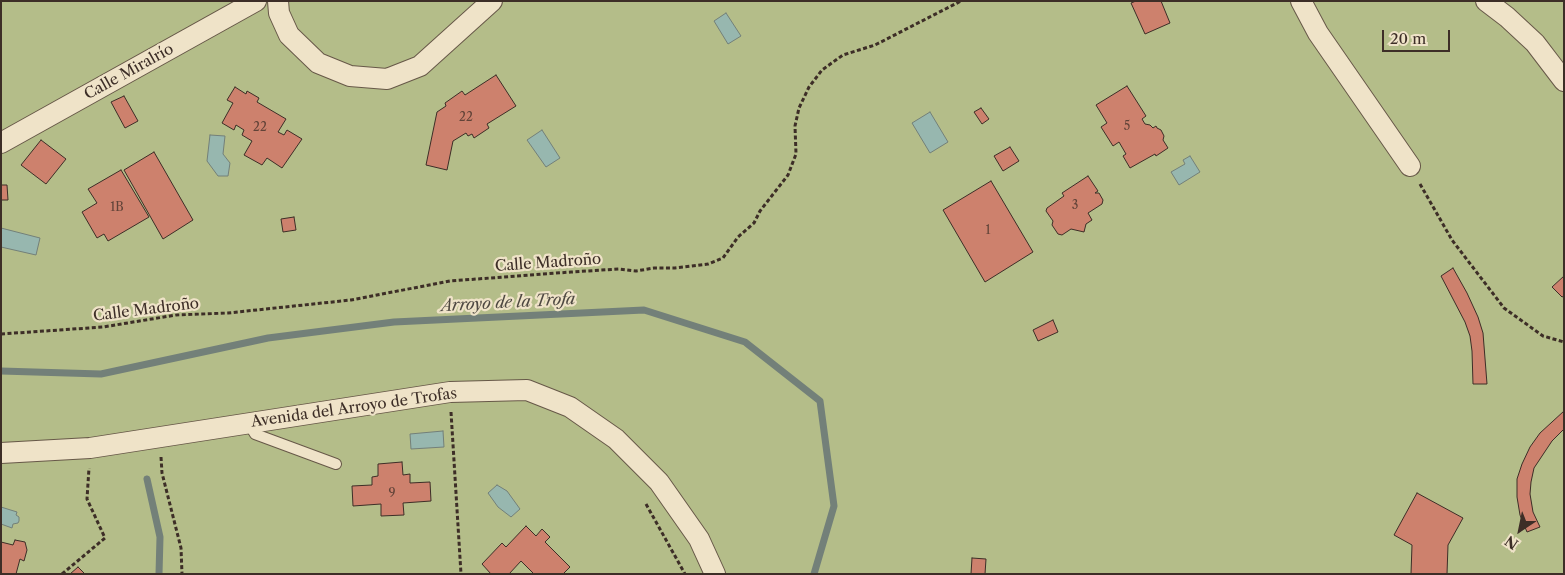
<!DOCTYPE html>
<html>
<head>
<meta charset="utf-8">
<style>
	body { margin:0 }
	#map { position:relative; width:1565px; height:575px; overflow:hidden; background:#e6d4ab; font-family:"Libre Caslon Text",serif }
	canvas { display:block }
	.frame { position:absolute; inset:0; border:2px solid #3d2e27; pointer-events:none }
	.north { position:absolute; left:1495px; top:505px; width:50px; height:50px; -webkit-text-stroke:4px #efe3c8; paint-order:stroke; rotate:214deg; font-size:14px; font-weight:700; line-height:20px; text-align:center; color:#3d2e27 }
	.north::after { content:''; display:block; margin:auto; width:18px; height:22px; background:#3d2e27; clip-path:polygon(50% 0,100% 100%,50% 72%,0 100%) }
	.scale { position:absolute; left:1382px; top:30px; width:68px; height:22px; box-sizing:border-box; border:2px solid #3d2e27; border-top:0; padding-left:6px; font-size:15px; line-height:18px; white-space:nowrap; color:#3d2e27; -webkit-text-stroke:4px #efe3c8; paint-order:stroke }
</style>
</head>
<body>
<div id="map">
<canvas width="1565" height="575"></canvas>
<div class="frame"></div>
<div class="north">N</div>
<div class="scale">20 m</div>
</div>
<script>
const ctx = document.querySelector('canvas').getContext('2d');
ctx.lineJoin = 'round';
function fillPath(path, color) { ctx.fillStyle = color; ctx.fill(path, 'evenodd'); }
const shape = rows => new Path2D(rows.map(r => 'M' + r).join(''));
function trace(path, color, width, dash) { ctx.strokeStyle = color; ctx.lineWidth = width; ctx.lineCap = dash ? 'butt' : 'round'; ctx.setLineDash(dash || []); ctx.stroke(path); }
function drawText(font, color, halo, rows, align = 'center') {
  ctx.font = font + ' "Libre Caslon Text",serif'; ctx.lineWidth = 4.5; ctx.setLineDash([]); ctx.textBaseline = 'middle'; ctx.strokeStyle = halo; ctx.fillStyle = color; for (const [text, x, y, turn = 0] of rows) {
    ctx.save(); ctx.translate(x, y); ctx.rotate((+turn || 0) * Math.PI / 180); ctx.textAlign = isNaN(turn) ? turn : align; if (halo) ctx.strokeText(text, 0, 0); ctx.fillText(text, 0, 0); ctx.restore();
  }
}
fillPath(shape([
	[1,1,1564,1,1564,574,1,574]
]), '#b4bd89');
const water = shape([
	[726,13,741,36,728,44,714,21,726,13],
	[930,112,948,142,930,153,912,123,930,112],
	[542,130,560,158,546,167,527,140,542,130],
	[210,135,225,136,223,154,230,163,228,176,218,176,207,161,210,135],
	[1190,156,1200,172,1179,185,1171,172,1185,164,1183,160,1190,156],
	[1,228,40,238,36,255,1,247,1,228],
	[443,431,444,447,411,449,410,434,443,431],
	[497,485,507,491,520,509,511,517,498,507,488,493,497,485],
	[1,507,17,512,16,515,19,517,19,521,18,523,13,524,12,528,1,524,1,507]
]);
fillPath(water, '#97b7af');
trace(water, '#738079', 1);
trace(shape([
	[1,371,101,374,268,338,394,322,644,310,745,342,820,401,834,506,814,574],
	[147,479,160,537,159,574]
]), '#738079', 7);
const building = shape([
	[1136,1,1161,1,1170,23,1145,34,1131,3,1136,1],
	[496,75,516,106,487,124,489,128,474,138,472,134,468,136,466,133,453,141,447,170,426,165,437,112,446,106,445,103,462,91,465,95,496,75],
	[1127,86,1146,116,1142,119,1145,124,1150,125,1153,128,1156,126,1157,128,1161,130,1164,136,1163,140,1168,148,1156,156,1155,154,1130,168,1123,156,1126,154,1119,142,1113,146,1101,127,1107,123,1096,105,1127,86],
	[235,87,246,94,247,91,259,98,257,102,286,119,278,132,284,135,287,130,302,139,282,168,267,158,262,165,244,155,252,141,242,135,244,130,236,125,234,130,222,123,233,103,227,100,235,87],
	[124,96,138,121,125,128,111,102,124,96],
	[981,108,989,119,982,124,974,112,981,108],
	[41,140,66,159,46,184,21,165,41,140],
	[1010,147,1019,161,1003,171,994,156,1010,147],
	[154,152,193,220,163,239,124,170,154,152],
	[121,170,149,217,108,241,104,234,97,238,82,212,97,203,88,189,121,170],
	[1088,176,1098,191,1095,193,1099,193,1103,200,1102,204,1088,213,1092,220,1086,224,1084,232,1071,229,1062,235,1058,234,1052,225,1053,221,1046,211,1047,208,1064,196,1062,193,1088,176],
	[991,181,1033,252,985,282,943,210,991,181],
	[1,185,7,185,8,200,1,200,1,185],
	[294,217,296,230,283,232,281,219,294,217],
	[1453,268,1467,293,1478,317,1483,333,1487,384,1473,384,1472,351,1470,336,1465,322,1441,276,1453,268],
	[1564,276,1564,296,1562,297,1552,287,1564,276],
	[1053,320,1058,332,1038,341,1033,330,1053,320],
	[1564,411,1564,429,1552,441,1534,468,1531,482,1530,494,1533,512,1540,527,1527,532,1520,515,1517,497,1517,479,1522,464,1530,447,1540,433,1564,411],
	[402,462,403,475,410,474,410,483,430,482,431,501,403,503,404,515,381,516,381,504,353,506,352,486,372,485,372,477,378,476,378,464,402,462],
	[1417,493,1463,518,1448,545,1447,574,1411,574,1412,545,1394,535,1417,493],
	[526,526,536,536,542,529,550,537,545,542,570,567,563,574,534,574,521,561,509,574,491,574,482,564,502,543,506,547,526,526],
	[15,540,25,542,27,550,24,561,20,559,16,574,1,574,1,542,13,545,15,540],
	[972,558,986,559,985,574,971,574,972,558],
	[78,567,85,574,70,574,78,567]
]);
fillPath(building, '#cd816d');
trace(building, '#3d2e27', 1);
const service = shape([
	[248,423,255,434,336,464]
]);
const minor = shape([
	[278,1,279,13,289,35,318,63,350,76,387,79,420,66,492,1],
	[1301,1,1318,33,1410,166],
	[1486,1,1507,17,1535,43,1564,81],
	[1,143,256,1],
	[1,453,90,448,450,392,527,390,570,407,616,439,659,482,699,539,715,574]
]);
trace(service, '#675848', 12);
trace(minor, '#675848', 22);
trace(shape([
	[1420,184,1452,240,1504,308,1543,336,1564,342],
	[1,334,103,327,176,315,228,313,351,300,450,281,571,272,619,269,636,271,654,268,675,268,708,264,723,258,738,237,754,223,760,211,788,175,796,154,795,126,799,108,809,87,822,70,843,55,875,45,961,1],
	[451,412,461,574],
	[161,457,162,473,181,548,182,574],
	[646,504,685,574],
	[62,574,105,538,87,499,89,468]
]), '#3d2e27', 3, [4, 2.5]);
trace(service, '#efe3c8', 10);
trace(minor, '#efe3c8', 20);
drawText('12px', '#614338', null, [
	["22",466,118],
	["5",1127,127],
	["22",260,128],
	["3",1075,206],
	["1B",117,208],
	["1",988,231],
	["9",392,494]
]);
drawText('15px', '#3d2e27', '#efe3c8', [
	["Calle Miralrío",129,72,-29],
	["Calle Madroño",548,263,-4],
	["Calle Madroño",146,310,-7],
	["Avenida del Arroyo de Trofas",354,408,-8]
]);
drawText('italic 16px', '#4f4942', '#efe3c8', [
	["Arroyo de la Trofa",508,303,-3]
]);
</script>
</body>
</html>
